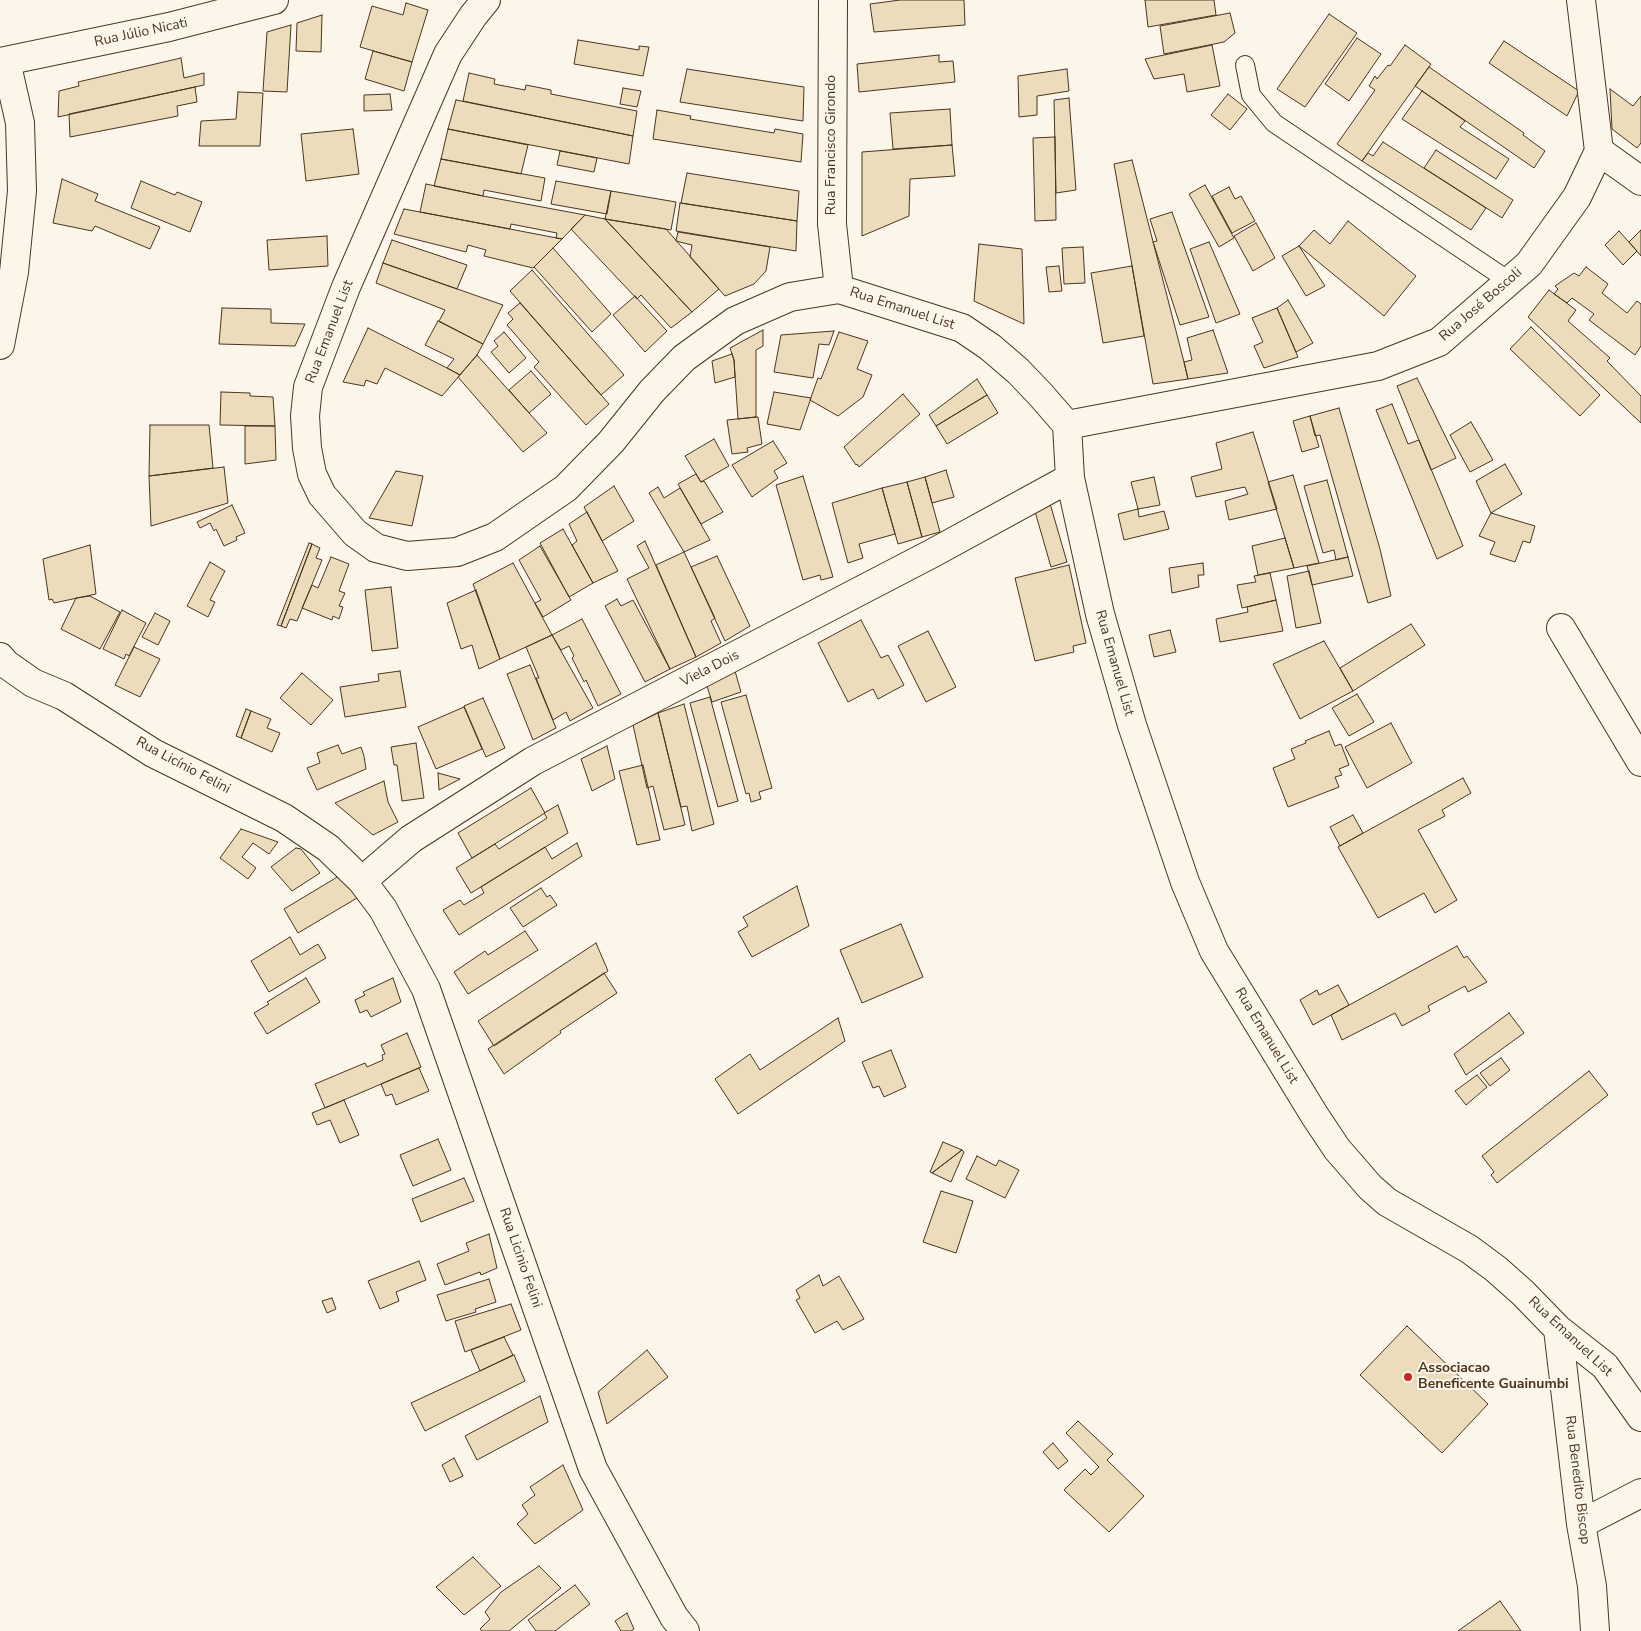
<!DOCTYPE html>
<html>
<head>
<meta charset="utf-8">
<style>
	body { margin:0 }
	canvas { display:block; background:#fbf6e9 }
</style>
</head>
<body>
<canvas width="1641" height="1631"></canvas>
<script>
const ctx = document.querySelector('canvas').getContext('2d');
ctx.lineJoin = 'round';
function fillPath(path, color) { ctx.fillStyle = color; ctx.fill(path, 'evenodd'); }
const shape = rows => new Path2D(rows.map(r => 'M' + r).join(''));
function trace(path, color, width, dash) { ctx.strokeStyle = color; ctx.lineWidth = width; ctx.lineCap = dash ? 'butt' : 'round'; ctx.setLineDash(dash || []); ctx.stroke(path); }
function drawText(font, color, halo, rows, align = 'center') {
  ctx.font = font + ' "Nunito Sans",sans-serif'; ctx.lineWidth = 4; ctx.setLineDash([]); ctx.textBaseline = 'middle'; ctx.strokeStyle = halo; ctx.fillStyle = color; for (const [text, x, y, turn = 0] of rows) {
    ctx.save(); ctx.translate(x, y); ctx.rotate((+turn || 0) * Math.PI / 180); ctx.textAlign = isNaN(turn) ? turn : align; if (halo) ctx.strokeText(text, 0, 0); ctx.fillText(text, 0, 0); ctx.restore();
  }
}
const building = shape([
	[900,0,964,0,965,25,874,32,870,4,900,0],
	[1145,0,1214,0,1216,15,1148,27,1145,0],
	[406,3,428,10,412,62,360,47,372,6,403,15,406,3],
	[1230,13,1235,33,1224,42,1164,54,1160,26,1230,13],
	[1329,14,1357,33,1305,107,1277,89,1329,14],
	[322,15,321,52,296,51,297,23,322,15],
	[291,25,287,92,263,91,267,32,291,25],
	[1357,38,1381,54,1349,101,1325,84,1357,38],
	[578,40,639,50,639,46,649,47,643,76,574,64,578,40],
	[1504,41,1579,91,1567,116,1489,63,1504,41],
	[1212,45,1220,86,1187,92,1184,74,1154,79,1145,59,1212,45],
	[1405,45,1431,64,1362,161,1337,144,1375,90,1369,86,1375,76,1377,79,1388,65,1390,66,1405,45],
	[373,51,412,62,404,91,365,79,373,51],
	[939,55,939,62,953,61,955,82,859,92,857,64,939,55],
	[181,58,184,78,204,73,204,85,58,117,59,91,79,86,78,82,181,58],
	[1429,67,1524,133,1523,135,1545,151,1534,168,1415,86,1429,67],
	[687,69,804,87,803,121,680,102,687,69],
	[1067,69,1069,91,1037,96,1037,115,1019,117,1018,76,1067,69],
	[469,73,495,79,494,84,525,90,526,85,551,90,551,94,637,111,633,136,463,101,469,73],
	[195,87,197,102,177,106,178,116,70,137,69,114,195,87],
	[623,88,641,91,637,107,620,104,623,88],
	[1610,89,1633,106,1641,96,1641,143,1637,148,1612,129,1610,89],
	[1422,91,1465,121,1460,127,1509,159,1496,179,1402,119,1422,91],
	[238,92,263,93,260,146,199,146,201,121,236,119,238,92],
	[390,94,392,110,364,111,364,95,390,94],
	[1228,94,1247,109,1230,130,1211,115,1228,94],
	[1069,98,1076,190,1056,193,1054,100,1069,98],
	[456,100,633,136,629,164,448,129,456,100],
	[950,109,952,145,893,149,890,113,950,109],
	[657,110,691,116,690,119,774,133,775,129,803,134,801,162,653,139,657,110],
	[353,129,359,174,306,181,301,134,353,129],
	[448,129,528,145,521,174,441,159,448,129],
	[1055,137,1056,220,1035,221,1033,138,1055,137],
	[1383,142,1486,208,1471,230,1362,161,1368,153,1373,156,1383,142],
	[952,145,955,176,910,179,909,216,862,236,862,152,952,145],
	[1436,150,1513,200,1502,218,1424,168,1436,150],
	[560,151,597,158,594,172,557,165,560,151],
	[441,159,545,178,541,201,484,190,483,196,434,186,441,159],
	[1132,160,1184,362,1188,379,1153,384,1114,164,1132,160],
	[687,173,799,191,797,221,681,203,687,173],
	[62,179,98,194,95,201,160,227,150,249,95,226,92,231,53,223,62,179],
	[141,181,175,195,177,192,202,202,190,232,131,208,141,181],
	[556,181,611,191,607,214,551,204,556,181],
	[426,184,483,196,585,215,562,239,556,238,557,233,511,224,510,229,420,212,426,184],
	[1205,185,1234,238,1219,247,1189,194,1205,185],
	[1229,187,1235,199,1241,196,1255,221,1232,233,1212,196,1229,187],
	[611,191,676,202,671,230,605,219,611,191],
	[680,203,797,221,796,251,676,231,680,203],
	[404,209,510,229,562,239,533,268,484,256,486,250,468,245,466,252,394,234,404,209],
	[1172,212,1209,317,1180,325,1153,242,1157,241,1150,219,1172,212],
	[585,215,605,219,692,312,671,328,641,295,637,299,571,229,585,215],
	[605,219,666,229,719,289,692,312,605,219],
	[1348,221,1416,276,1384,316,1299,246,1314,230,1330,244,1348,221],
	[1256,223,1275,258,1253,271,1234,236,1256,223],
	[1641,230,1641,256,1629,242,1641,230],
	[1619,231,1637,251,1623,265,1605,245,1619,231],
	[678,232,770,247,766,271,754,284,725,296,690,257,692,245,676,241,678,232],
	[327,236,328,266,269,270,267,240,327,236],
	[392,240,467,265,457,289,383,263,392,240],
	[1209,242,1240,314,1216,323,1190,249,1209,242],
	[979,244,1022,249,1024,324,974,301,979,244],
	[1299,246,1325,286,1306,296,1282,256,1299,246],
	[1083,247,1085,283,1064,284,1062,248,1083,247],
	[553,248,611,314,592,332,534,267,553,248],
	[383,263,503,305,483,344,439,321,445,310,376,283,383,263],
	[1059,266,1062,291,1049,292,1046,267,1059,266],
	[1132,266,1144,336,1103,343,1091,273,1132,266],
	[1586,267,1608,284,1602,293,1627,313,1637,301,1641,304,1641,346,1635,355,1589,320,1594,314,1572,298,1567,303,1554,294,1558,289,1555,286,1574,273,1579,276,1586,267],
	[532,270,624,375,601,395,510,291,532,270],
	[1549,290,1576,310,1568,321,1610,358,1607,361,1641,396,1641,423,1528,317,1549,290],
	[635,296,667,331,645,352,613,315,635,296],
	[1288,300,1313,343,1296,352,1277,308,1288,300],
	[520,303,609,404,586,425,534,367,539,362,507,325,513,319,508,313,520,303],
	[222,308,271,309,271,323,305,324,295,346,219,344,222,308],
	[1277,308,1298,357,1264,368,1254,346,1263,342,1252,318,1277,308],
	[438,321,483,344,477,355,460,375,447,368,454,359,425,345,438,321],
	[1531,327,1600,395,1580,416,1510,349,1531,327],
	[368,328,447,368,460,375,442,396,385,368,377,384,366,380,364,386,343,382,368,328],
	[763,330,763,346,756,350,756,417,738,419,734,360,730,348,763,330],
	[1213,330,1228,373,1188,379,1184,362,1192,360,1187,338,1213,330],
	[834,331,829,345,819,344,813,378,774,372,781,335,834,331],
	[504,332,526,358,509,373,491,352,498,346,494,341,504,332],
	[839,332,868,341,857,369,872,375,863,397,838,416,810,400,818,378,821,379,839,332],
	[732,354,734,360,735,377,715,383,712,361,732,354],
	[477,355,547,433,523,452,458,377,477,355],
	[531,371,551,394,529,413,509,390,531,371],
	[1417,378,1456,458,1431,470,1397,386,1417,378],
	[977,379,987,395,936,426,929,415,977,379],
	[221,392,250,393,250,396,273,397,275,426,220,425,221,392],
	[774,392,811,398,800,430,767,424,774,392],
	[903,394,920,414,859,467,857,464,856,465,844,447,903,394],
	[987,395,998,413,947,444,936,426,987,395],
	[1392,404,1408,444,1419,440,1463,546,1437,559,1376,410,1392,404],
	[1339,408,1380,549,1391,596,1368,603,1320,435,1315,436,1310,416,1339,408],
	[1310,416,1319,447,1302,452,1293,421,1310,416],
	[756,417,758,417,762,444,747,448,748,452,732,454,727,420,756,417],
	[1471,422,1493,460,1470,472,1450,435,1471,422],
	[150,425,209,425,213,468,149,476,150,425],
	[245,426,275,426,276,460,245,464,245,426],
	[1253,432,1277,509,1229,520,1225,501,1248,494,1245,487,1196,497,1191,477,1222,469,1216,443,1253,432],
	[714,439,729,466,701,482,685,456,714,439],
	[773,441,787,463,774,471,778,478,752,497,732,465,773,441],
	[1505,464,1522,494,1491,513,1476,481,1505,464],
	[224,467,228,503,151,526,149,476,224,467],
	[946,470,954,497,932,503,925,477,946,470],
	[396,471,423,476,412,526,369,518,396,471],
	[696,474,701,482,704,481,723,512,701,524,678,484,696,474],
	[1293,475,1319,563,1294,568,1268,482,1293,475],
	[803,476,833,577,821,580,820,575,803,580,776,485,803,476],
	[925,477,940,532,922,537,907,482,925,477],
	[1154,477,1160,505,1138,509,1131,482,1154,477],
	[1327,480,1348,557,1336,560,1334,550,1323,553,1304,486,1327,480],
	[907,482,922,537,898,544,882,488,907,482],
	[614,486,634,521,602,541,584,507,614,486],
	[658,487,664,498,680,488,710,540,684,552,649,493,658,487],
	[882,488,895,534,859,544,863,558,848,563,832,503,882,488],
	[1049,500,1067,562,1051,567,1034,508,1049,500],
	[232,505,245,533,236,537,237,540,224,546,216,529,214,531,210,523,200,528,197,522,232,505],
	[1138,509,1139,517,1164,511,1169,529,1124,540,1118,514,1138,509],
	[587,512,618,571,593,583,572,545,577,541,569,524,587,512],
	[1491,513,1535,526,1530,543,1523,541,1515,562,1490,554,1495,542,1479,536,1491,513],
	[563,529,593,583,569,597,540,543,563,529],
	[1285,538,1294,568,1258,575,1252,546,1285,538],
	[645,541,696,657,670,669,627,579,649,568,637,546,645,541],
	[309,543,312,544,281,626,277,625,309,543],
	[312,544,320,548,316,558,322,560,297,621,290,619,286,628,281,626,312,544],
	[90,545,96,594,54,603,52,599,49,600,43,559,90,545],
	[540,546,571,600,543,617,535,603,541,600,519,560,540,546],
	[684,552,715,618,711,621,721,643,696,657,656,565,684,552],
	[717,556,750,626,725,641,691,567,717,556],
	[331,557,349,564,339,591,345,593,339,606,343,607,339,619,333,616,332,620,302,608,312,585,318,588,331,557],
	[1348,557,1353,576,1312,585,1307,566,1348,557],
	[210,562,225,571,210,600,215,602,208,617,187,606,210,562],
	[513,563,552,635,500,659,473,584,513,563],
	[1203,563,1204,575,1198,575,1199,587,1172,593,1169,568,1203,563],
	[1069,565,1086,643,1073,646,1074,652,1035,661,1015,578,1069,565],
	[1309,571,1321,623,1296,628,1287,576,1309,571],
	[1270,573,1276,600,1242,608,1237,585,1256,582,1254,576,1270,573],
	[391,587,398,648,372,651,365,590,391,587],
	[476,590,500,659,479,669,472,645,461,649,447,603,476,590],
	[90,596,120,612,100,649,61,629,76,598,90,596],
	[617,599,621,606,633,600,670,669,645,682,605,606,617,599],
	[1276,600,1283,631,1220,642,1216,619,1248,612,1247,607,1276,600],
	[122,610,146,623,129,656,126,654,124,659,103,649,122,610],
	[155,613,170,621,158,645,142,637,155,613],
	[582,619,621,694,598,706,586,680,584,682,572,658,574,656,569,646,561,650,552,635,582,619],
	[861,620,881,658,888,655,904,685,878,699,873,689,848,702,818,643,861,620],
	[1411,624,1425,645,1353,691,1340,668,1411,624],
	[1170,630,1176,652,1154,657,1149,635,1170,630],
	[928,631,956,687,926,702,898,646,928,631],
	[552,635,593,708,570,721,566,712,553,720,536,678,539,678,526,647,552,635],
	[1324,641,1353,691,1300,719,1273,664,1324,641],
	[134,647,160,659,140,697,115,685,134,647],
	[530,665,556,728,533,740,507,674,530,665],
	[400,671,406,707,345,717,340,687,379,681,378,674,400,671],
	[735,671,741,692,712,702,706,683,735,671],
	[302,673,333,700,311,725,280,698,302,673],
	[1357,694,1374,722,1349,736,1332,708,1357,694],
	[746,695,772,788,759,792,761,799,751,802,749,793,746,794,721,702,746,695],
	[710,697,738,801,718,807,690,703,710,697],
	[483,698,505,748,486,757,464,706,483,698],
	[684,704,714,824,692,831,687,806,681,807,658,713,684,704],
	[464,707,482,749,436,769,418,727,464,707],
	[246,709,251,711,241,738,236,736,246,709],
	[251,711,271,719,267,728,280,733,272,752,241,738,251,711],
	[658,713,685,825,664,830,653,786,647,788,633,725,658,713],
	[1391,723,1412,763,1367,788,1345,747,1391,723],
	[1329,731,1335,746,1341,744,1349,765,1339,769,1342,775,1335,777,1339,787,1288,807,1273,768,1295,759,1291,749,1306,743,1305,741,1329,731],
	[416,743,424,798,402,801,397,765,394,765,391,747,416,743],
	[338,745,342,754,361,747,364,756,366,769,317,790,307,768,320,763,317,753,338,745],
	[607,746,615,779,592,791,581,759,607,746],
	[643,765,660,840,637,845,619,771,643,765],
	[438,773,460,779,439,790,438,773],
	[1463,778,1471,793,1442,810,1445,816,1418,830,1457,900,1435,913,1424,893,1378,918,1338,847,1463,778],
	[384,781,388,802,398,822,373,835,335,803,384,781],
	[531,788,545,813,472,858,458,833,531,788],
	[558,805,568,833,471,893,456,868,495,844,499,849,547,818,544,813,558,805],
	[1353,815,1363,833,1340,846,1330,827,1353,815],
	[241,829,278,842,269,854,253,843,242,857,256,868,248,879,220,858,241,829],
	[577,843,582,856,459,935,443,910,460,900,464,905,484,893,481,887,545,847,552,859,577,843],
	[296,848,301,849,320,873,292,891,271,867,296,848],
	[344,873,357,898,298,933,284,909,344,873],
	[797,886,809,926,752,957,738,932,748,926,743,917,797,886],
	[541,888,547,897,550,895,557,905,523,927,510,908,541,888],
	[901,924,923,977,862,1003,840,950,901,924],
	[525,931,538,950,468,994,454,972,485,951,488,955,525,931],
	[290,937,300,955,318,944,326,958,269,992,251,961,290,937],
	[596,943,608,971,494,1046,478,1021,596,943],
	[1457,946,1464,958,1467,956,1487,982,1468,992,1465,986,1428,1006,1430,1011,1402,1026,1395,1013,1342,1040,1331,1015,1457,946],
	[604,973,617,993,560,1031,561,1033,504,1074,488,1049,604,973],
	[306,978,320,1002,267,1034,254,1013,269,1004,267,1002,306,978],
	[393,978,401,1002,371,1017,367,1010,360,1013,355,1000,365,995,363,992,393,978],
	[1338,985,1349,1005,1313,1025,1300,1000,1317,990,1319,995,1338,985],
	[1509,1013,1524,1033,1466,1075,1454,1054,1509,1013],
	[838,1018,845,1041,738,1114,715,1079,750,1054,760,1070,838,1018],
	[407,1033,421,1067,325,1108,315,1084,365,1063,367,1067,383,1060,382,1055,385,1054,381,1045,407,1033],
	[891,1050,906,1087,884,1097,879,1086,873,1088,862,1062,891,1050],
	[1501,1058,1510,1070,1490,1086,1480,1073,1501,1058],
	[419,1068,429,1091,396,1105,392,1094,386,1096,381,1084,419,1068],
	[1589,1071,1608,1095,1497,1183,1491,1175,1494,1172,1482,1156,1589,1071],
	[1477,1075,1487,1087,1466,1105,1455,1091,1477,1075],
	[344,1100,359,1135,340,1143,330,1120,317,1125,312,1113,344,1100],
	[438,1139,451,1170,413,1186,400,1155,438,1139],
	[943,1142,962,1150,932,1173,930,1172,943,1142],
	[962,1150,964,1152,951,1182,932,1173,962,1150],
	[977,1156,996,1166,999,1160,1019,1170,1005,1198,966,1179,977,1156],
	[464,1178,474,1201,421,1222,412,1199,464,1178],
	[941,1191,973,1201,956,1253,923,1242,941,1191],
	[489,1234,497,1268,481,1275,480,1272,445,1285,437,1264,469,1251,466,1243,489,1234],
	[419,1261,426,1280,396,1292,399,1301,380,1309,368,1281,419,1261],
	[819,1275,823,1286,839,1276,864,1319,843,1330,837,1321,815,1333,796,1300,800,1298,796,1290,819,1275],
	[489,1279,496,1302,475,1309,476,1312,446,1321,437,1295,489,1279],
	[332,1298,336,1309,327,1313,322,1301,332,1298],
	[511,1304,521,1330,465,1352,455,1321,511,1304],
	[1407,1326,1488,1404,1442,1453,1360,1375,1407,1326],
	[504,1337,513,1355,480,1371,471,1350,504,1337],
	[647,1350,668,1377,607,1424,598,1392,647,1350],
	[514,1355,525,1381,425,1431,411,1403,514,1355],
	[540,1396,548,1422,477,1460,465,1436,540,1396],
	[1078,1421,1113,1454,1107,1460,1144,1496,1109,1532,1064,1490,1085,1469,1091,1475,1099,1467,1066,1433,1078,1421],
	[1053,1443,1068,1461,1058,1469,1043,1452,1053,1443],
	[454,1458,463,1476,450,1482,442,1465,454,1458],
	[563,1465,583,1510,535,1544,517,1524,528,1514,522,1505,535,1495,530,1487,563,1465],
	[473,1557,501,1586,464,1615,436,1587,473,1557],
	[539,1566,561,1588,509,1631,482,1631,480,1629,490,1619,485,1612,501,1592,539,1566],
	[575,1585,590,1604,555,1631,536,1631,528,1620,575,1585],
	[1500,1601,1521,1631,1458,1631,1500,1601],
	[627,1613,634,1629,631,1631,621,1631,615,1621,627,1613]
]);
fillPath(building, '#ecdcbc');
trace(building, '#4a3520', 1);
const service = shape([
	[1245,65,1251,95,1274,123,1509,281]
]);
const minor = shape([
	[486,0,473,16,448,54,346,287,308,387,305,416,307,448,312,474,322,495,355,533,376,548,407,556,457,552,495,537,566,488,611,442,652,391,684,358,735,321,790,297,839,289,962,328,990,347,1018,371,1040,394,1067,425,1070,478,1100,614,1132,725,1185,882,1214,951,1315,1116,1337,1149,1370,1187,1387,1202,1469,1249,1496,1269,1523,1293,1558,1329,1605,1366,1641,1417],
	[833,0,832,224,839,289],
	[0,62,169,27,274,0],
	[1599,151,1641,181],
	[0,345,14,272,22,191,20,123,6,61],
	[1067,425,1378,366,1439,342,1529,264,1577,197,1599,151,1581,0],
	[1561,628,1641,762],
	[0,657,6,664,33,683,64,696,153,753,284,818,328,848,362,881,383,909,426,989,593,1469,674,1617,685,1631],
	[362,881,411,839,533,761,931,554,1070,478],
	[1558,1329,1581,1524,1592,1586,1595,1631],
	[1581,1524,1641,1493]
]);
trace(service, '#4a3520', 20);
trace(minor, '#4a3520', 30);
trace(service, '#fbf6e9', 18);
trace(minor, '#fbf6e9', 28);
for (const [x, y, r, color] of [
	[1408,1377,5,"#c62828"]
]) { const dot = new Path2D(); dot.arc(x, y, r, 0, 2 * Math.PI); ctx.fillStyle = color; ctx.fill(dot); trace(dot, '#fbf6e9', 2); }
drawText('14px', '#4a3520', '#fbf6e9', [
	["Rua Júlio Nicati",141,33,-12],
	["Rua Francisco Girondo",832,145,-90],
	["Rua José Boscoli",1481,305,-41],
	["Rua Emanuel List",902,309,18],
	["Rua Emanuel List",330,332,-69],
	["Rua Emanuel List",1114,663,74],
	["Viela Dois",710,669,-27],
	["Rua Licínio Felini",183,766,28],
	["Rua Emanuel List",1266,1036,59],
	["Rua Licinio Felini",520,1258,71],
	["Rua Emanuel List",1570,1337,43],
	["Rua Benedito Biscop",1577,1480,83]
]);
drawText('bold 14px', '#4a3520', '#fbf6e9', [
	["Associacao",1418,1369],
	["Beneficente Guainumbi",1418,1385]
], 'left');
</script>
</body>
</html>
